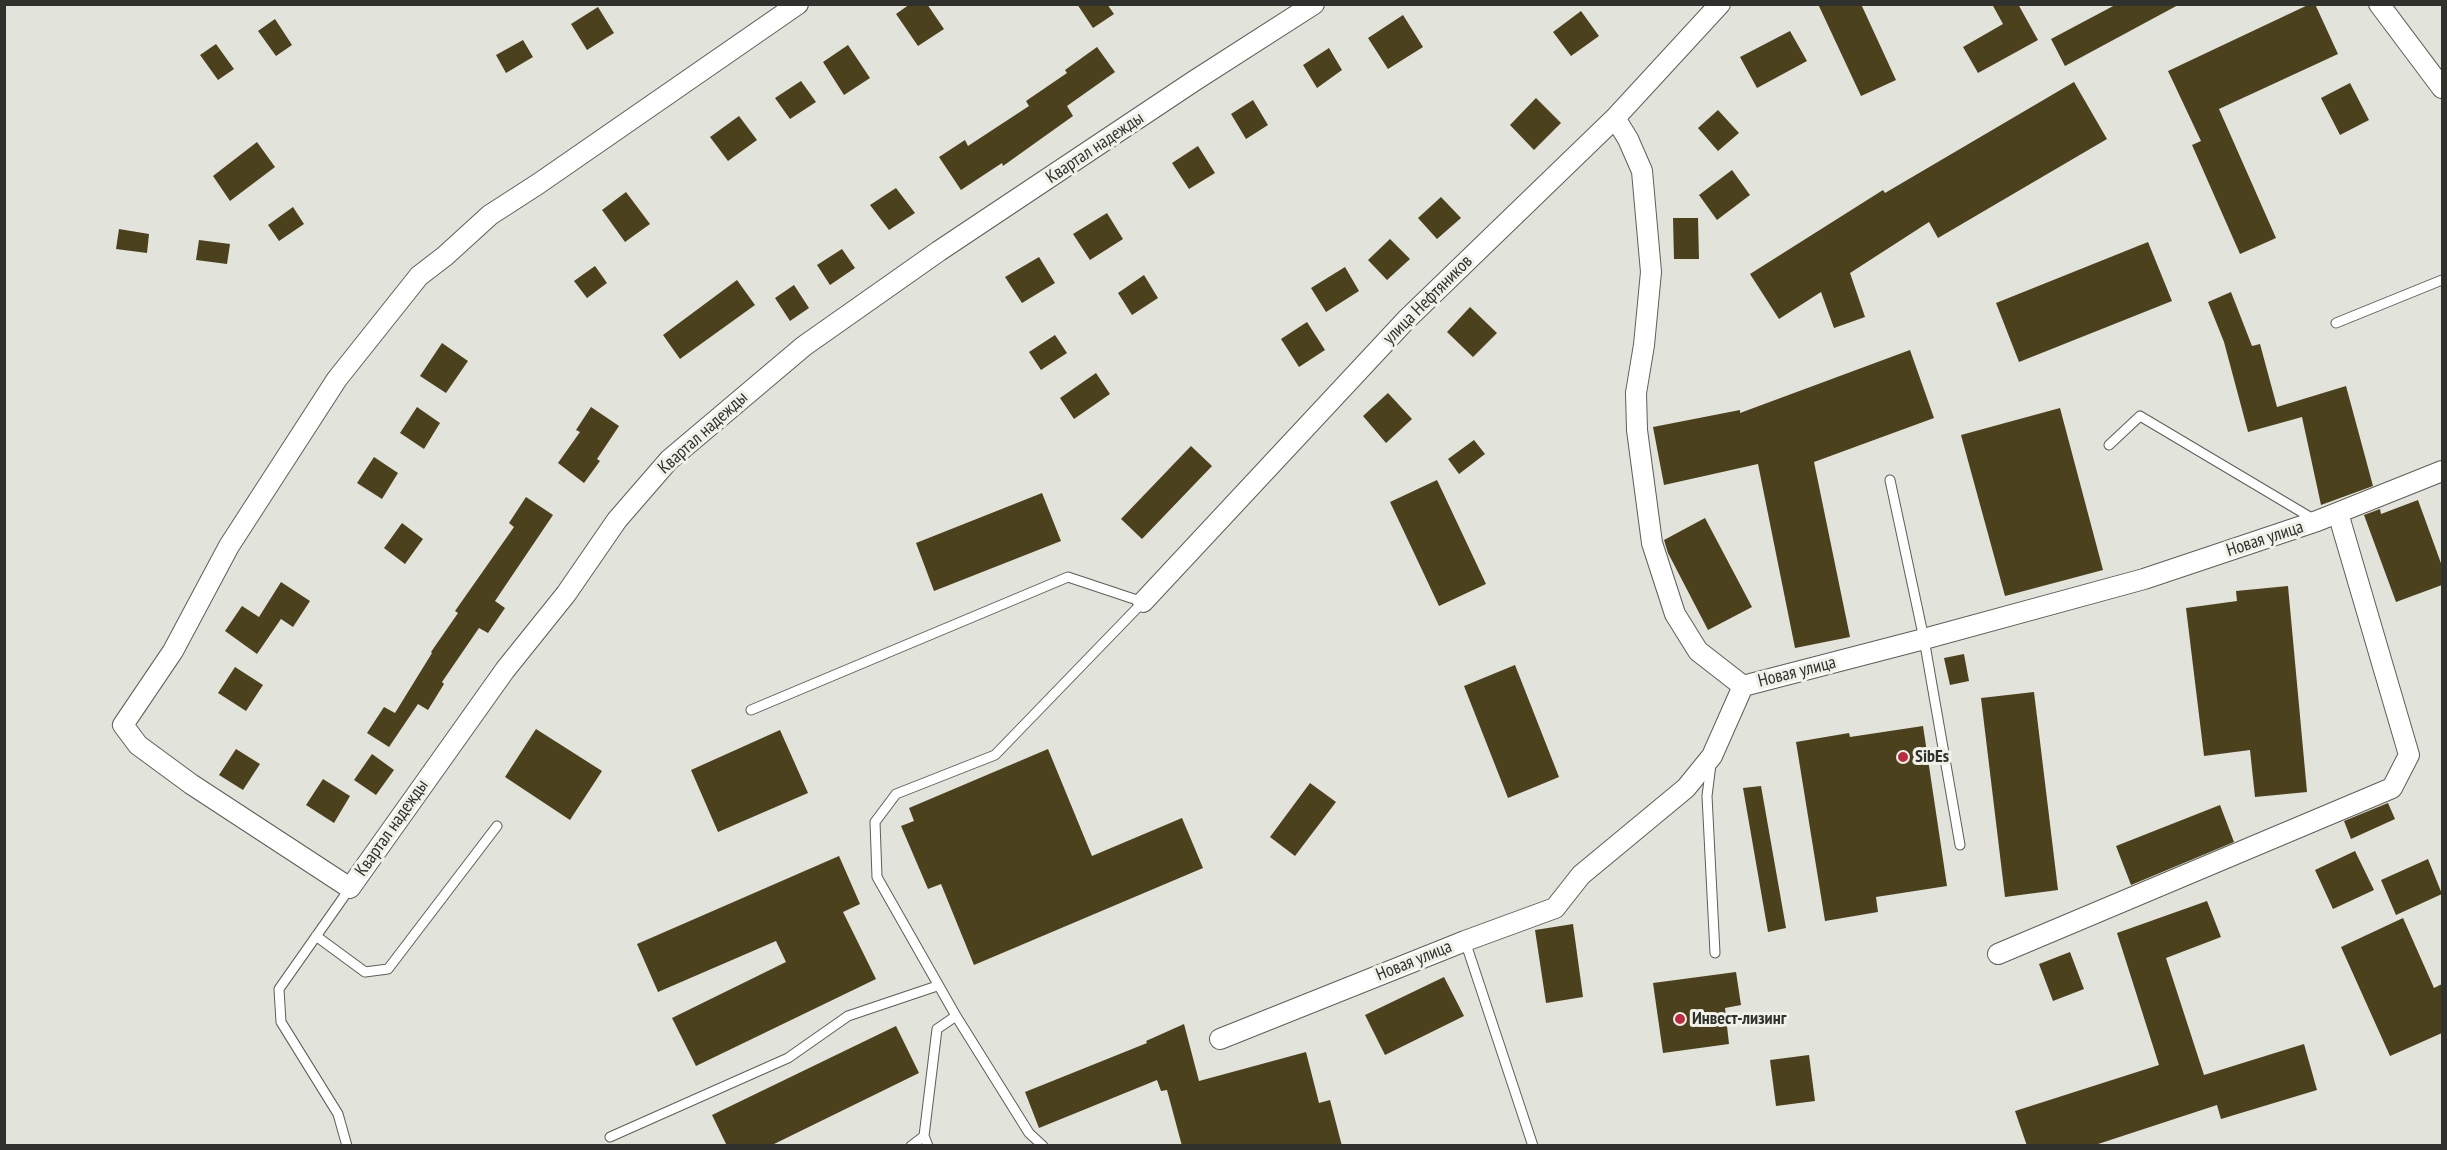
<!DOCTYPE html>
<html>
<head>
<meta charset="utf-8">
<style>
	body { margin:0 }
	#map { position:relative; width:2447px; height:1150px; overflow:hidden; background:#e2e3db; font-family:"PT Sans Narrow",sans-serif }
	canvas { display:block }
	.frame { position:absolute; inset:0; border:6px solid #30302d; pointer-events:none }
</style>
</head>
<body>
<div id="map">
<canvas width="2447" height="1150"></canvas>
<div class="frame"></div>
</div>
<script>
const ctx = document.querySelector('canvas').getContext('2d');
ctx.lineJoin = 'round';
function fillPath(path, color) { ctx.fillStyle = color; ctx.fill(path, 'evenodd'); }
const shape = rows => new Path2D(rows.map(r => 'M' + r).join(''));
function trace(path, color, width, dash) { ctx.strokeStyle = color; ctx.lineWidth = width; ctx.lineCap = dash ? 'butt' : 'round'; ctx.setLineDash(dash || []); ctx.stroke(path); }
function drawText(font, color, halo, rows, align = 'center') {
  ctx.font = font + ' "PT Sans Narrow",sans-serif'; ctx.lineWidth = 6; ctx.setLineDash([]); ctx.textBaseline = 'middle'; ctx.strokeStyle = halo; ctx.fillStyle = color; for (const [text, x, y, turn = 0] of rows) {
    ctx.save(); ctx.translate(x, y); ctx.rotate((+turn || 0) * Math.PI / 180); ctx.textAlign = isNaN(turn) ? turn : align; if (halo) ctx.strokeText(text, 0, 0); ctx.fillText(text, 0, 0); ctx.restore();
  }
}
fillPath(shape([
	[910,4,927,4,944,29,918,46,896,14],
	[1077,4,1107,4,1114,14,1093,28],
	[1818,4,1861,4,1896,80,1861,96],
	[1992,4,2018,4,2038,40,1978,73,1963,47,2003,24],
	[2117,4,2180,4,2065,66,2051,39],
	[2310,4,2315,4,2338,54,2219,109,2276,238,2240,254,2192,145,2201,141,2168,71],
	[598,7,614,33,587,50,571,24],
	[1581,11,1599,36,1571,56,1553,32],
	[1403,15,1423,47,1388,69,1368,38],
	[275,19,292,45,276,56,258,31],
	[1790,31,1807,61,1757,88,1740,57],
	[523,40,533,57,506,73,496,55],
	[216,44,234,69,218,80,200,55],
	[848,45,870,78,844,95,823,62],
	[1097,47,1115,72,1067,106,1073,116,1003,166,1002,163,961,190,939,157,965,140,968,146,1029,106,1026,101,1067,73,1065,70],
	[1329,48,1342,70,1317,88,1303,65],
	[801,81,816,102,790,119,775,98],
	[2074,82,2107,139,1938,238,1929,222,1850,273,1865,317,1834,328,1821,292,1779,319,1750,274,1883,190,1885,193],
	[2350,83,2369,120,2340,135,2321,98],
	[1536,98,1561,123,1534,150,1510,125],
	[1253,100,1268,125,1246,139,1231,114],
	[1718,110,1739,133,1718,151,1698,128],
	[739,116,757,140,728,161,710,137],
	[257,142,275,167,230,201,213,176],
	[1198,146,1215,173,1189,189,1172,163],
	[1732,170,1750,195,1717,220,1699,195],
	[896,188,915,213,889,230,870,205],
	[626,192,650,224,625,242,602,210],
	[1441,197,1461,218,1437,239,1418,218],
	[293,207,304,224,279,241,268,225],
	[1107,213,1123,239,1090,260,1073,234],
	[1673,218,1698,218,1699,259,1674,259],
	[119,229,149,234,147,253,116,249],
	[1390,239,1410,259,1387,280,1368,260],
	[199,240,230,244,227,264,196,260],
	[2148,242,2172,301,2019,362,1996,303],
	[842,249,855,268,830,285,817,265],
	[1039,257,1055,283,1022,303,1005,277],
	[595,266,607,283,587,298,574,281],
	[1345,267,1359,291,1326,312,1311,288],
	[1144,275,1158,298,1132,315,1118,293],
	[737,280,755,305,680,359,663,335],
	[794,285,809,308,790,321,775,298],
	[2231,292,2252,346,2260,344,2277,407,2346,386,2373,486,2321,505,2302,417,2248,432,2224,342,2208,302],
	[1470,307,1497,333,1473,357,1447,332],
	[1307,322,1325,350,1299,367,1281,339],
	[1055,335,1067,353,1041,370,1029,352],
	[442,343,468,361,446,393,420,376],
	[1910,350,1934,418,1814,462,1850,637,1795,648,1758,464,1664,485,1653,427,1740,410,1740,413],
	[1096,373,1110,394,1074,419,1060,398],
	[1388,393,1412,419,1386,443,1363,416],
	[417,407,440,423,424,449,400,433],
	[591,407,619,426,597,459,600,461,584,483,558,463,580,432,576,430],
	[2060,408,2103,570,2005,596,1961,435],
	[1474,440,1485,454,1459,474,1448,459],
	[1191,446,1212,466,1142,539,1121,519],
	[374,457,398,473,382,499,357,483],
	[1437,480,1486,584,1439,606,1390,502],
	[1042,493,1061,541,934,591,916,543],
	[526,497,553,515,495,601,505,608,488,633,479,628,442,682,444,684,428,710,418,704,389,747,367,733,384,707,395,713,432,653,431,652,458,613,455,611,514,527,509,523],
	[2418,500,2442,566,2442,585,2396,602,2364,515,2380,509,2381,514],
	[1705,518,1752,607,1708,630,1668,553,1664,540],
	[402,523,423,539,405,564,384,548],
	[281,582,310,601,293,627,281,619,257,654,225,631,242,606,259,617],
	[2288,586,2307,792,2255,797,2250,750,2204,756,2186,608,2237,601,2236,591],
	[1964,654,1969,681,1950,685,1944,658],
	[1515,665,1559,777,1508,798,1464,686],
	[235,667,263,685,246,711,218,693],
	[2034,692,2058,890,2005,897,1981,698],
	[1923,726,1947,886,1876,897,1878,912,1825,921,1796,742,1849,733,1850,737],
	[536,729,602,771,570,820,505,777],
	[780,730,808,793,718,832,691,770],
	[236,749,260,764,243,790,219,775],
	[1048,749,1092,856,1182,818,1203,868,974,965,941,884,928,889,901,826,914,821,909,808],
	[372,754,394,770,376,795,354,780],
	[323,779,350,796,334,823,306,805],
	[1310,783,1336,802,1295,856,1270,837],
	[1761,786,1786,928,1768,932,1743,788],
	[2388,803,2395,819,2351,839,2344,821],
	[2220,805,2234,842,2131,885,2116,846],
	[2355,851,2374,890,2333,909,2315,870],
	[839,856,860,904,843,912,876,979,696,1066,672,1018,786,962,776,941,658,992,637,944],
	[2428,859,2442,894,2396,915,2381,880],
	[2207,901,2221,937,2166,958,2204,1075,2304,1044,2317,1090,2221,1119,2217,1105,2092,1146,2027,1146,2015,1111,2159,1065,2117,933],
	[2403,918,2434,988,2442,984,2442,1033,2390,1056,2341,947],
	[1573,924,1583,997,1546,1003,1535,930],
	[2070,952,2084,989,2053,1001,2039,964],
	[1736,972,1741,1005,1725,1008,1729,1044,1663,1053,1653,983],
	[1444,977,1464,1016,1385,1055,1365,1015],
	[1184,1024,1199,1081,1306,1052,1319,1103,1330,1100,1342,1146,1182,1146,1167,1090,1161,1091,1157,1080,1039,1128,1025,1092,1147,1043,1146,1041],
	[896,1026,919,1073,770,1146,727,1146,712,1115],
	[1809,1055,1815,1101,1776,1106,1770,1060]
]), '#4c411d');
const lane = shape([
	[2336,323,2442,280],
	[2109,445,2140,416,2315,520],
	[1890,480,1924,639,1960,845],
	[751,710,1068,577,1143,602,995,755,896,794,875,822,877,877,956,1016,937,1029,924,1136,928,1146],
	[1711,764,1707,796,1715,953],
	[316,936,365,972,388,969,497,826],
	[1465,941,1533,1146],
	[956,1016,1029,1133,1043,1146],
	[610,1137,788,1058,848,1016,937,986],
	[347,1146,338,1114,281,1022,279,989,350,888],
	[911,1146,924,1136]
]);
const street = shape([
	[798,4,538,184,490,215,445,256,419,276,337,379,229,546,173,651,123,725,138,745,191,784,350,888,505,670,566,594,617,520,669,460,804,346,939,251,1194,81,1314,4],
	[2379,4,2442,88],
	[1615,118,1628,139,1642,171,1651,272,1644,345,1636,393,1637,430,1652,543,1675,614,1698,651,1743,686],
	[1143,602,1406,320,1615,118,1720,4],
	[1998,954,2392,788,2409,755,2338,513],
	[1220,1039,1465,941,1555,908,1581,875,1686,788,1712,756,1743,686,1924,639,2144,579,2317,521,2442,471]
]);
trace(lane, '#5d5e57', 11);
trace(street, '#5d5e57', 22);
trace(lane, '#fff', 9);
trace(street, '#fff', 20);
for (const [x, y, r, color] of [
	[1903,757,6,"#bc2b40"],
	[1680,1019,6,"#bc2b40"]
]) { const dot = new Path2D(); dot.arc(x, y, r, 0, 2 * Math.PI); ctx.fillStyle = color; ctx.fill(dot); trace(dot, '#f0f1e8', 2); }
drawText('18px', '#30302d', '#f0f1e8', [
	["Квартал надежды",1095,148,-34],
	["улица Нефтяников",1428,300,-45],
	["Квартал надежды",703,433,-42],
	["Новая улица",2265,539,-18],
	["Новая улица",1797,672,-14],
	["Квартал надежды",392,828,-55],
	["Новая улица",1414,961,-22]
]);
drawText('bold 18px', '#30302d', '#f0f1e8', [
	["SibEs",1915,757],
	["Инвест-лизинг",1692,1019]
], 'left');
</script>
</body>
</html>
